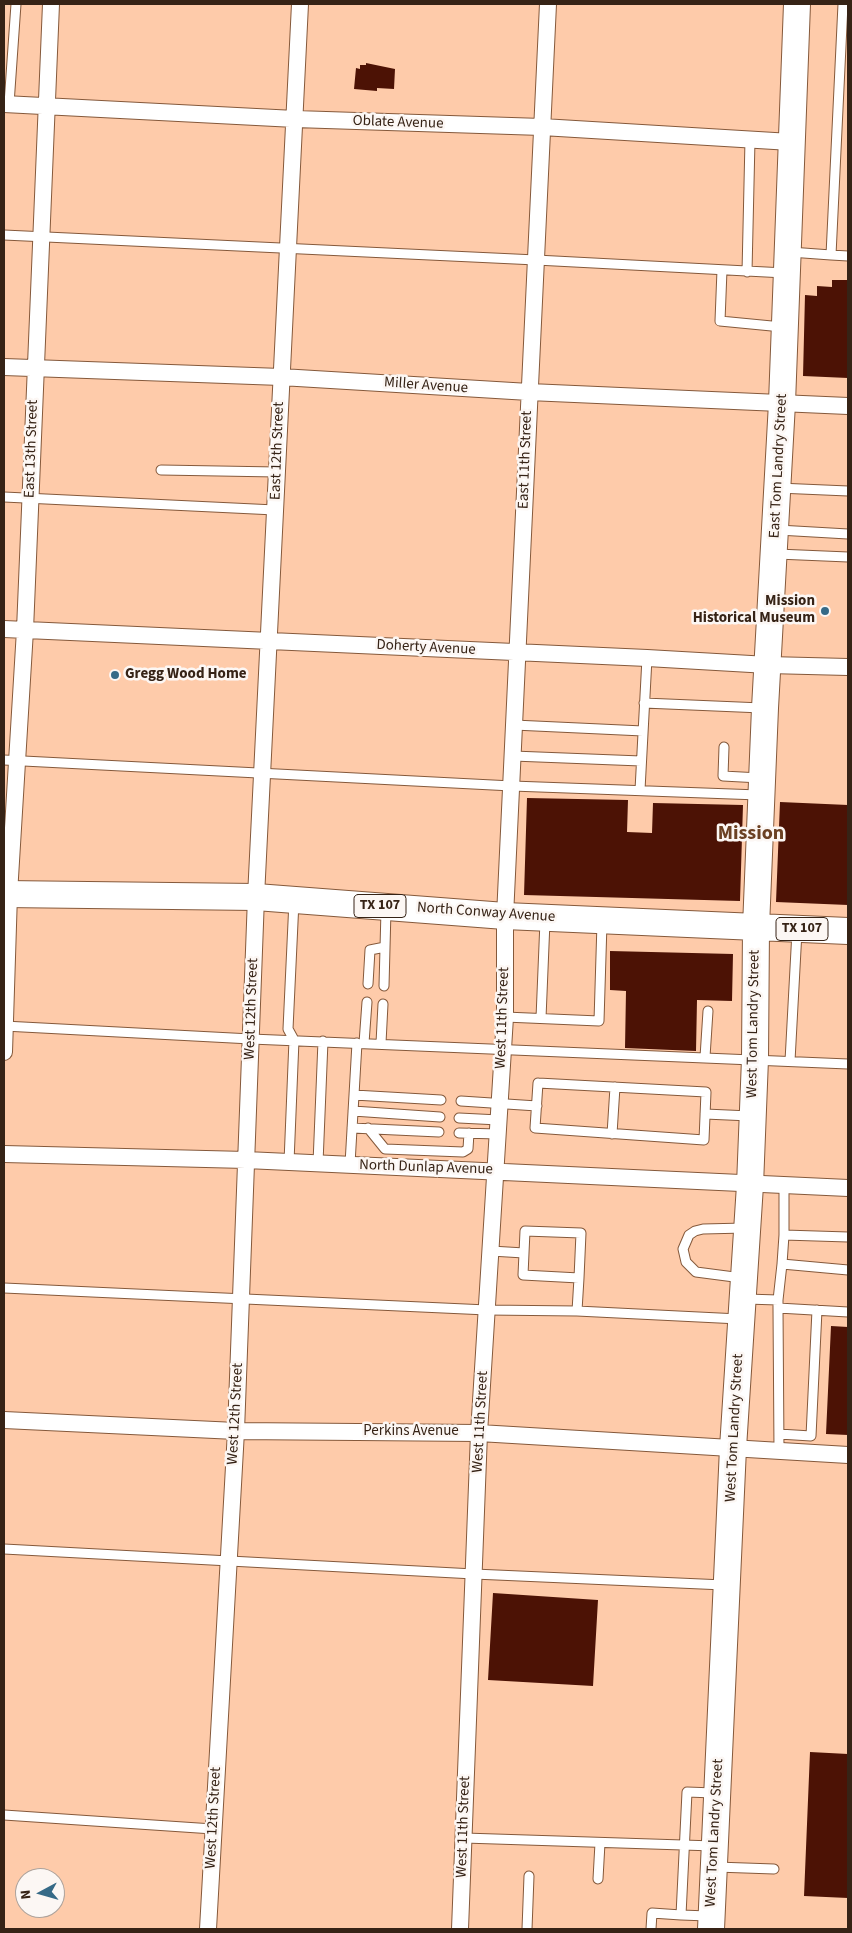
<!DOCTYPE html>
<html>
<head>
<meta charset="utf-8">
<style>
	body { margin:0 }
	#map { position:relative; width:852px; height:1933px; overflow:hidden; background:#fecbaa; font-family:"Source Sans 3",sans-serif }
	canvas { display:block }
	.frame { position:absolute; inset:0; border:5px solid #362316; pointer-events:none }
	.north { position:absolute; left:15px; top:1868px; width:50px; height:50px; box-sizing:border-box; background:#fcf7f4; border:1px solid #ada29b; border-radius:50%; rotate:264deg; font-size:14px; font-weight:700; line-height:20px; text-align:center; color:#362316 }
	.north::after { content:''; display:block; margin:auto; width:18px; height:22px; background:#366a87; clip-path:polygon(50% 0,100% 100%,50% 72%,0 100%) }
</style>
</head>
<body>
<div id="map">
<canvas width="852" height="1933"></canvas>
<div class="frame"></div>
<div class="north">N</div>
</div>
<script>
const ctx = document.querySelector('canvas').getContext('2d');
ctx.lineJoin = 'round';
function fillPath(path, color) { ctx.fillStyle = color; ctx.fill(path, 'evenodd'); }
const shape = rows => new Path2D(rows.map(r => 'M' + r).join(''));
function trace(path, color, width, dash) { ctx.strokeStyle = color; ctx.lineWidth = width; ctx.lineCap = dash ? 'butt' : 'round'; ctx.setLineDash(dash || []); ctx.stroke(path); }
function drawText(font, color, halo, rows, align = 'center') {
  ctx.font = font + ' "Source Sans 3",sans-serif'; ctx.lineWidth = 5; ctx.setLineDash([]); ctx.textBaseline = 'middle'; ctx.strokeStyle = halo; ctx.fillStyle = color; for (const [text, x, y, turn = 0] of rows) {
    ctx.save(); ctx.translate(x, y); ctx.rotate((+turn || 0) * Math.PI / 180); ctx.textAlign = isNaN(turn) ? turn : align; if (halo) ctx.strokeText(text, 0, 0); ctx.fillText(text, 0, 0); ctx.restore();
  }
}
fillPath(shape([
	[366,63,395,69,394,89,377,88,377,91,354,89,356,68,360,69,360,65,366,65],
	[832,280,848,280,848,378,803,376,805,295,817,296,817,286,832,287],
	[527,798,628,800,627,832,652,833,653,803,743,805,740,901,524,895],
	[780,802,848,805,848,905,776,902],
	[610,951,733,954,732,1001,697,1000,696,1051,625,1048,626,991,610,990],
	[831,1326,848,1327,848,1435,826,1434],
	[493,1593,598,1600,593,1686,488,1680],
	[810,1752,848,1754,848,1898,804,1896]
]), '#4c1205');
const lane = shape([
	[9,104,16,4],
	[4,235,536,260,785,273],
	[790,252,831,255,843,4],
	[831,255,848,256],
	[722,270,720,321,782,327],
	[747,272,750,140],
	[161,470,277,472],
	[778,488,848,491],
	[4,497,275,510],
	[778,530,848,534],
	[777,554,848,557],
	[644,703,762,708],
	[514,725,643,731],
	[724,747,723,776,760,778],
	[513,756,641,761],
	[4,760,512,786,759,795],
	[640,790,647,658],
	[368,984,370,950,385,947],
	[384,986,386,910],
	[505,1017,599,1021,602,923],
	[541,1018,545,921],
	[4,1026,251,1039,848,1064],
	[364,1043,367,1002],
	[381,1043,383,1004],
	[705,1057,708,1011],
	[790,1061,797,931],
	[538,1083,706,1092,704,1140,535,1128,538,1083],
	[354,1095,441,1100],
	[461,1101,537,1106],
	[353,1111,440,1117],
	[705,1114,750,1116],
	[459,1118,499,1120],
	[352,1128,439,1132],
	[368,1128,385,1149,463,1152,468,1149,469,1133],
	[459,1133,499,1134],
	[612,1134,615,1087],
	[289,1162,294,1040,288,1029,294,901],
	[318,1163,323,1041],
	[350,1164,357,1043],
	[784,1186,784,1235,848,1237],
	[491,1251,524,1253],
	[782,1264,784,1235],
	[579,1278,523,1275,525,1231,581,1233,579,1278,577,1311,739,1319],
	[742,1278,696,1272,686,1262,683,1249,689,1235,695,1231,703,1229,745,1228],
	[4,1288,487,1310,577,1311],
	[746,1299,778,1300,778,1308,848,1312],
	[778,1300,782,1264,848,1270],
	[778,1308,779,1451],
	[779,1434,811,1436,817,1310],
	[4,1549,474,1574,724,1585],
	[4,1815,213,1829],
	[464,1838,714,1846],
	[716,1867,774,1869],
	[598,1879,600,1843],
	[708,1916,681,1915,687,1792,714,1793],
	[527,1929,529,1876],
	[651,1929,652,1913,681,1915]
]);
const street = shape([
	[4,104,295,119,542,127,791,142],
	[4,367,281,377,529,392,848,406],
	[4,629,647,658,768,665,848,667],
	[4,1052,9,894,25,630,51,4],
	[4,1154,246,1160,848,1188],
	[4,1420,236,1431,479,1433,848,1455],
	[208,1929,236,1431,256,897,300,4],
	[460,1929,479,1433,505,1017,505,916,548,4]
]);
const primary = shape([
	[4,894,256,897,505,916,848,931],
	[711,1929,733,1448,750,1185,755,1059,756,927,765,708,782,403,797,4]
]);
trace(lane, '#85593b', 11);
trace(street, '#85593b', 18);
trace(primary, '#85593b', 28);
trace(lane, '#fff', 9);
trace(street, '#fff', 16);
trace(primary, '#fff', 26);
for (const [x, y, r, color] of [
	[825,611,5,"#366a87"],
	[115,675,5,"#366a87"]
]) { const dot = new Path2D(); dot.arc(x, y, r, 0, 2 * Math.PI); ctx.fillStyle = color; ctx.fill(dot); trace(dot, '#fcf7f4', 2); }
for (const [x, y, w] of [
	[380,906,52],
	[802,929,52]
]) { const box = new Path2D(); box.roundRect(x - w / 2, y - 11.5, w, 23, 4); ctx.fillStyle = '#fcf7f4'; ctx.fill(box); trace(box, '#362316', 1); }
drawText('bold 14px', '#362316', null, [
	["TX 107",380,906],
	["TX 107",802,929]
]);
drawText('15px', '#362316', '#fcf7f4', [
	["Oblate Avenue",398,123,2],
	["Miller Avenue",426,386,4],
	["East 13th Street",32,449,-88],
	["East 12th Street",278,451,-88],
	["East 11th Street",526,460,-88],
	["East Tom Landry Street",779,466,-87],
	["Doherty Avenue",426,648,3],
	["North Conway Avenue",486,913,4],
	["West 12th Street",252,1009,-88],
	["West 11th Street",503,1018,-88],
	["West Tom Landry Street",754,1024,-89],
	["North Dunlap Avenue",426,1168,2],
	["West 12th Street",236,1414,-87],
	["West 11th Street",481,1422,-87],
	["West Tom Landry Street",735,1428,-87],
	["Perkins Avenue",411,1432],
	["West 12th Street",214,1818,-87],
	["West 11th Street",464,1827,-88],
	["West Tom Landry Street",715,1833,-87]
]);
drawText('bold 15px', '#362316', '#fcf7f4', [
	["Mission",815,602],
	["Historical Museum",815,619],
	["Gregg Wood Home",125,675,"left"]
], 'right');
drawText('bold 20px', '#6b4123', '#fcf7f4', [
	["Mission",751,835]
]);
</script>
</body>
</html>
